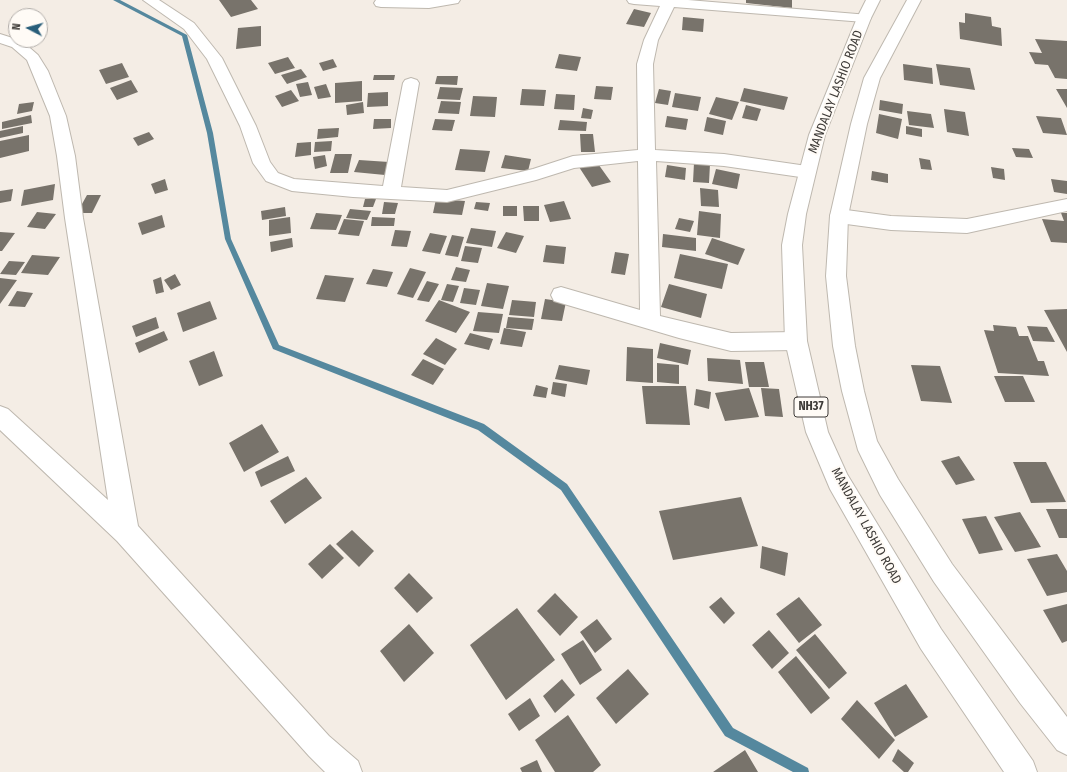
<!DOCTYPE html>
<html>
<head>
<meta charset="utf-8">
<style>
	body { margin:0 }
	#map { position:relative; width:1067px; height:772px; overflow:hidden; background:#f4ede5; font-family:"Fira Sans Condensed",sans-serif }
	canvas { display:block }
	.north { position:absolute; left:8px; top:8px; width:40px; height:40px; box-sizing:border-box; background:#fffbf6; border:1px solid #b2aeaa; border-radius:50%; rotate:276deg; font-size:11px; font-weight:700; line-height:16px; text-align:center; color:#3e3b38 }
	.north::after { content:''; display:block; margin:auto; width:14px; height:18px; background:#285d79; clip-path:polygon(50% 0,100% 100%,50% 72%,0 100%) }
</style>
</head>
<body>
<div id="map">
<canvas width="1067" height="772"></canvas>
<div class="north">N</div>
</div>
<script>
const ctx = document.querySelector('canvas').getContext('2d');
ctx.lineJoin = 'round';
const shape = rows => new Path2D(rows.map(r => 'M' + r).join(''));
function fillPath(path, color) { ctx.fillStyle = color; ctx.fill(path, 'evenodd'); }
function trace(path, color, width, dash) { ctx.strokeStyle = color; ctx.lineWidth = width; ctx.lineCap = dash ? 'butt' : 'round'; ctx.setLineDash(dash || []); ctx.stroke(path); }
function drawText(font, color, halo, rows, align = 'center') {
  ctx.font = font + ' "Fira Sans Condensed",sans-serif'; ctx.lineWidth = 4; ctx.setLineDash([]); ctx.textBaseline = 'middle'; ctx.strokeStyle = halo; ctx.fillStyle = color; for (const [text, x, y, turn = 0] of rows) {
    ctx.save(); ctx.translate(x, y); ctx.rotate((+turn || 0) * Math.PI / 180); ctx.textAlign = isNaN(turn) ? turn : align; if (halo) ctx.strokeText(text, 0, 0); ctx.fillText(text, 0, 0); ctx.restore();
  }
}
fillPath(shape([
	[113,0,120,0,187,35,213,133,231,239,279,345,484,424,567,484,733,728,808,768,809,772,793,772,725,736,561,490,478,430,273,349,225,239,207,133,182,36,113,0]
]), '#55889e');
fillPath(shape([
	[219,0,251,0,258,9,231,17],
	[746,0,792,0,792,8,746,3],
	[634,9,651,13,644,27,626,24],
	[965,13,991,17,992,26,1001,28,1002,46,960,39,959,22,965,23],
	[683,17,704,19,703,32,682,30],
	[261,26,261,46,236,49,238,28],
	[1035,39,1067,41,1067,79,1055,78,1048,65,1035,64,1029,52,1042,53],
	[559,54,581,57,577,71,555,68],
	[288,57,295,68,275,74,268,63],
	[333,59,337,67,323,71,319,63],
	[122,63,129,77,106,84,99,70],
	[903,64,932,68,933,84,904,80],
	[936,64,970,68,975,90,940,85],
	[301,69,307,77,287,84,281,75],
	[374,75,395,75,394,80,373,80],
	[437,76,458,76,457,85,435,84],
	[131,80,138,92,117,100,110,88],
	[362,81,362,101,335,103,335,83],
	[308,82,312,95,300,97,296,84],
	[326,84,331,97,318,99,314,87],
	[596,86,613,87,611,100,594,99],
	[440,87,463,88,460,100,437,99],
	[744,88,788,97,784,110,740,101],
	[522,89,546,90,544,106,520,105],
	[659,89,671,91,668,105,655,103],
	[1056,89,1067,89,1067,108],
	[291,90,299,101,282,107,275,96],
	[388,92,388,106,367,107,368,93],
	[675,93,701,97,698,111,672,107],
	[556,94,575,95,574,110,554,109],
	[473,96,497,97,495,117,470,116],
	[716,97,739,102,732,120,709,114],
	[880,100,903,104,902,114,879,110],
	[441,101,461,102,459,114,438,113],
	[34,102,32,111,17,114,19,104],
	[363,102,364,113,347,115,346,105],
	[746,105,761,109,757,121,742,118],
	[583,108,593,110,591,119,581,118],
	[944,109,965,112,969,136,947,132],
	[907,111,931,114,934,128,909,125],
	[879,114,902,119,898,139,876,133],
	[31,115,32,123,2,129,2,122],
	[667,116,688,119,686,130,665,127],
	[1036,116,1061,118,1067,135,1043,133],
	[707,117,726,121,723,135,704,131],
	[374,119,391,119,391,128,373,129],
	[435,119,455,120,452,131,432,130],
	[560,120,587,122,586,131,558,130],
	[23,126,23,133,0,138,0,131],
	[906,126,922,129,922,137,906,134],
	[339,128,338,137,317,139,318,129],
	[149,132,154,139,138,146,133,138],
	[580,134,593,134,595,152,581,152],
	[29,135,29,151,0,158,0,141],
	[332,141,331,151,314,152,315,142],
	[311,142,311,155,295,157,297,143],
	[1012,148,1029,149,1033,158,1016,157],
	[460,149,490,151,485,172,455,170],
	[335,154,352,154,348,173,330,173],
	[325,155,327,166,315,169,313,157],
	[505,155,531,159,528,171,501,168],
	[919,158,930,160,932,170,921,169],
	[359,160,389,162,385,175,354,172],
	[596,161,611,182,592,187,579,167],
	[694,163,710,164,709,183,693,182],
	[667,165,686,168,685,180,665,177],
	[991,167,1004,169,1005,180,993,178],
	[716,169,740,174,737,189,712,184],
	[872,171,888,174,888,183,871,180],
	[165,179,168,190,155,194,151,184],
	[1051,179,1067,181,1067,194,1054,192],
	[55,184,53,200,21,206,24,190],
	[700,188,718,190,719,207,701,206],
	[13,189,11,201,0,203,0,191],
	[87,195,101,195,92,213,77,213],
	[365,199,376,199,373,207,363,207],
	[436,199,465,201,462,215,433,213],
	[564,201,571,219,550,222,544,205],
	[384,202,398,203,395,214,382,214],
	[476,202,490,203,488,211,474,209],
	[503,206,517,206,517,216,503,216],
	[523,206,539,206,539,221,524,221],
	[285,207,286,216,262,220,261,211],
	[350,209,371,211,367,220,346,218],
	[699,211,721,214,720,238,697,235],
	[37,212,56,214,45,229,27,227],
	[316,213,342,215,336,230,310,229],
	[1061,213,1067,213,1067,243,1051,242,1042,219,1064,221],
	[162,215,165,227,142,235,138,223],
	[290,217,291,233,269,236,269,220],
	[372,217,395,218,394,226,371,226],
	[679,218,694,221,690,232,675,229],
	[344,219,364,221,359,236,338,234],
	[471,228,496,231,492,247,466,243],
	[395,230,411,231,407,247,391,246],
	[0,232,15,233,2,251,0,251],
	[506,232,524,236,516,253,497,248],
	[430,233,447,236,440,254,422,251],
	[663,234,696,238,696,251,662,247],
	[452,235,464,237,458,257,445,255],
	[292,238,293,247,271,252,270,242],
	[712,238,745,249,738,265,705,254],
	[546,245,566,247,564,264,543,262],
	[465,246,482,248,478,263,461,261],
	[615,252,629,254,625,275,611,273],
	[680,254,728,264,722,289,674,278],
	[32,255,60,257,48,275,21,273],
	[9,261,25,262,16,275,0,274],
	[456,267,470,270,466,282,451,280],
	[410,268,426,272,413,298,397,294],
	[373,269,393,272,387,287,366,284],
	[175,274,181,285,171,290,164,280],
	[325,275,354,278,345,302,316,299],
	[161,277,164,292,156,294,153,280],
	[0,278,17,280,0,304],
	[427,281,439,284,429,302,417,300],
	[487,283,509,286,503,309,481,306],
	[447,284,459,286,453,302,441,300],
	[669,284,707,294,701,318,661,307],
	[464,288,480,290,476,305,460,303],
	[17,291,33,293,25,307,8,306],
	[545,299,566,302,562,321,541,319],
	[439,300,470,312,456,333,425,321],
	[512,300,536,302,534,317,509,315],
	[210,301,217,319,183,332,177,313],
	[1067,309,1067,352,1044,310],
	[478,312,503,314,499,333,473,331],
	[156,317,159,328,136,337,132,326],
	[508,317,534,319,532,330,506,328],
	[993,325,1016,327,1019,336,1028,336,1038,361,1044,361,1049,376,998,373,984,330,994,331],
	[1027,326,1047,327,1055,342,1033,341],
	[504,328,526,332,522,347,500,344],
	[164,331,168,340,139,353,135,343],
	[470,333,493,339,489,350,464,344],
	[436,338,457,349,445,365,423,354],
	[660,343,691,350,688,365,657,358],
	[627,347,653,349,653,383,626,381],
	[214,351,223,376,199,386,189,361],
	[707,358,740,360,743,384,708,381],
	[423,359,444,369,433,385,411,375],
	[745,362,764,362,769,387,749,387],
	[657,363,679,365,679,384,657,382],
	[559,365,590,370,587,385,555,379],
	[911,365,940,366,952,403,921,401],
	[994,376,1023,376,1035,402,1005,402],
	[553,382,567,384,565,397,551,394],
	[536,385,548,388,546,398,533,396],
	[642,386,686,386,690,425,646,424],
	[749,388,759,417,725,421,715,393],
	[761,388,779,389,783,417,765,416],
	[696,389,711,392,709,409,694,405],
	[262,424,279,452,244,472,229,443],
	[288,456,295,471,261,487,255,472],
	[959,456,975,480,956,485,941,461],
	[1013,462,1046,462,1066,502,1031,503],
	[306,477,322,498,285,524,270,501],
	[741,497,758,546,673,560,659,511],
	[1046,509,1067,509,1067,538,1059,538],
	[1020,512,1041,547,1015,552,994,517],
	[986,516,1003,550,979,554,962,519],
	[352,530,374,551,359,567,336,544],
	[330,544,344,558,322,579,308,564],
	[762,546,788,553,785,576,760,568],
	[1057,554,1067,571,1067,592,1047,596,1027,559],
	[409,573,433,598,417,613,394,588],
	[555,593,578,617,560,636,537,611],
	[721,597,735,613,724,624,709,607],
	[799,597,822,625,799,643,776,614],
	[1067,604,1067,641,1062,643,1043,610],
	[517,608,555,660,506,700,470,645],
	[597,619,612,639,595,653,580,632],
	[409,624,434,653,404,682,380,651],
	[769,630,789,653,772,669,752,645],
	[815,634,847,673,829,689,796,650],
	[583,640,602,670,580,685,561,654],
	[796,656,830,698,811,714,778,672],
	[628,669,649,694,616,724,596,698],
	[562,679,575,695,555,713,543,696],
	[906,684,928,717,895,737,874,703],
	[530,698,540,716,519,731,508,714],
	[857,700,895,740,879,759,841,719],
	[568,715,601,765,593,772,555,772,535,740],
	[898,749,914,763,908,772,904,772,892,761],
	[745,750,758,772,713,772],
	[537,760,542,772,522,772,520,768]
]), '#78736b');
const minor = shape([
	[143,0,159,0,194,23,222,58,256,126,270,162,278,173,294,179,383,186,403,83,405,80,411,78,417,80,419,83,401,187,447,190,533,169,573,156,638,150,637,64,644,40,660,6,634,4,629,3,627,0,688,0,869,15,871,18,869,21,864,22,674,7,658,40,653,64,655,150,724,154,807,166,813,168,816,172,813,176,807,178,724,166,656,161,660,316,731,333,796,332,803,335,807,341,803,347,796,350,731,351,679,338,554,301,551,295,554,289,561,287,640,310,638,161,574,168,536,180,447,202,353,197,292,191,266,181,253,163,240,126,207,59,184,29,143,0],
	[376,0,460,0,458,3,429,8,381,7,376,6,374,3,376,0],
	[0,34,22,41,38,55,48,71,66,116,75,156,83,218,138,526,329,736,358,761,362,772,325,772,309,756,117,541,0,430,0,406,8,409,108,500,65,218,57,156,50,116,27,60,12,47,0,43,0,34],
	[1067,199,1067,211,967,233,891,230,839,223,832,221,830,216,832,211,839,209,891,216,967,219,1067,199]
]);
const trunk = shape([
	[866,0,880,0,871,18,825,135,806,214,802,245,807,341,828,432,847,474,941,629,1033,761,1037,772,1004,772,921,649,830,489,806,432,785,341,782,245,788,214,809,135,857,18,866,0],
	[907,0,921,0,880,78,867,124,848,216,846,276,855,346,864,391,877,441,898,479,952,564,1067,717,1067,755,1057,750,1020,703,934,582,880,495,858,450,842,391,833,346,826,276,830,216,851,124,864,78,907,0]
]);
trace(minor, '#beb8af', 2);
trace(trunk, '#beb8af', 2);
fillPath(minor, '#fff');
fillPath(trunk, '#fff');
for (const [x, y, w] of [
	[811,407,34]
]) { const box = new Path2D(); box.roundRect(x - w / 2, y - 10, w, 20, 3); ctx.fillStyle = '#fffbf6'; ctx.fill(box); trace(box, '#3e3b38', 1); }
drawText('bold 12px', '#3e3b38', null, [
	["NH37",811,407]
]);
drawText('13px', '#3e3b38', '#fffbf6', [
	["MANDALAY LASHIO ROAD",836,92,-69],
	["MANDALAY LASHIO ROAD",866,526,61]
]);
</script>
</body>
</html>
